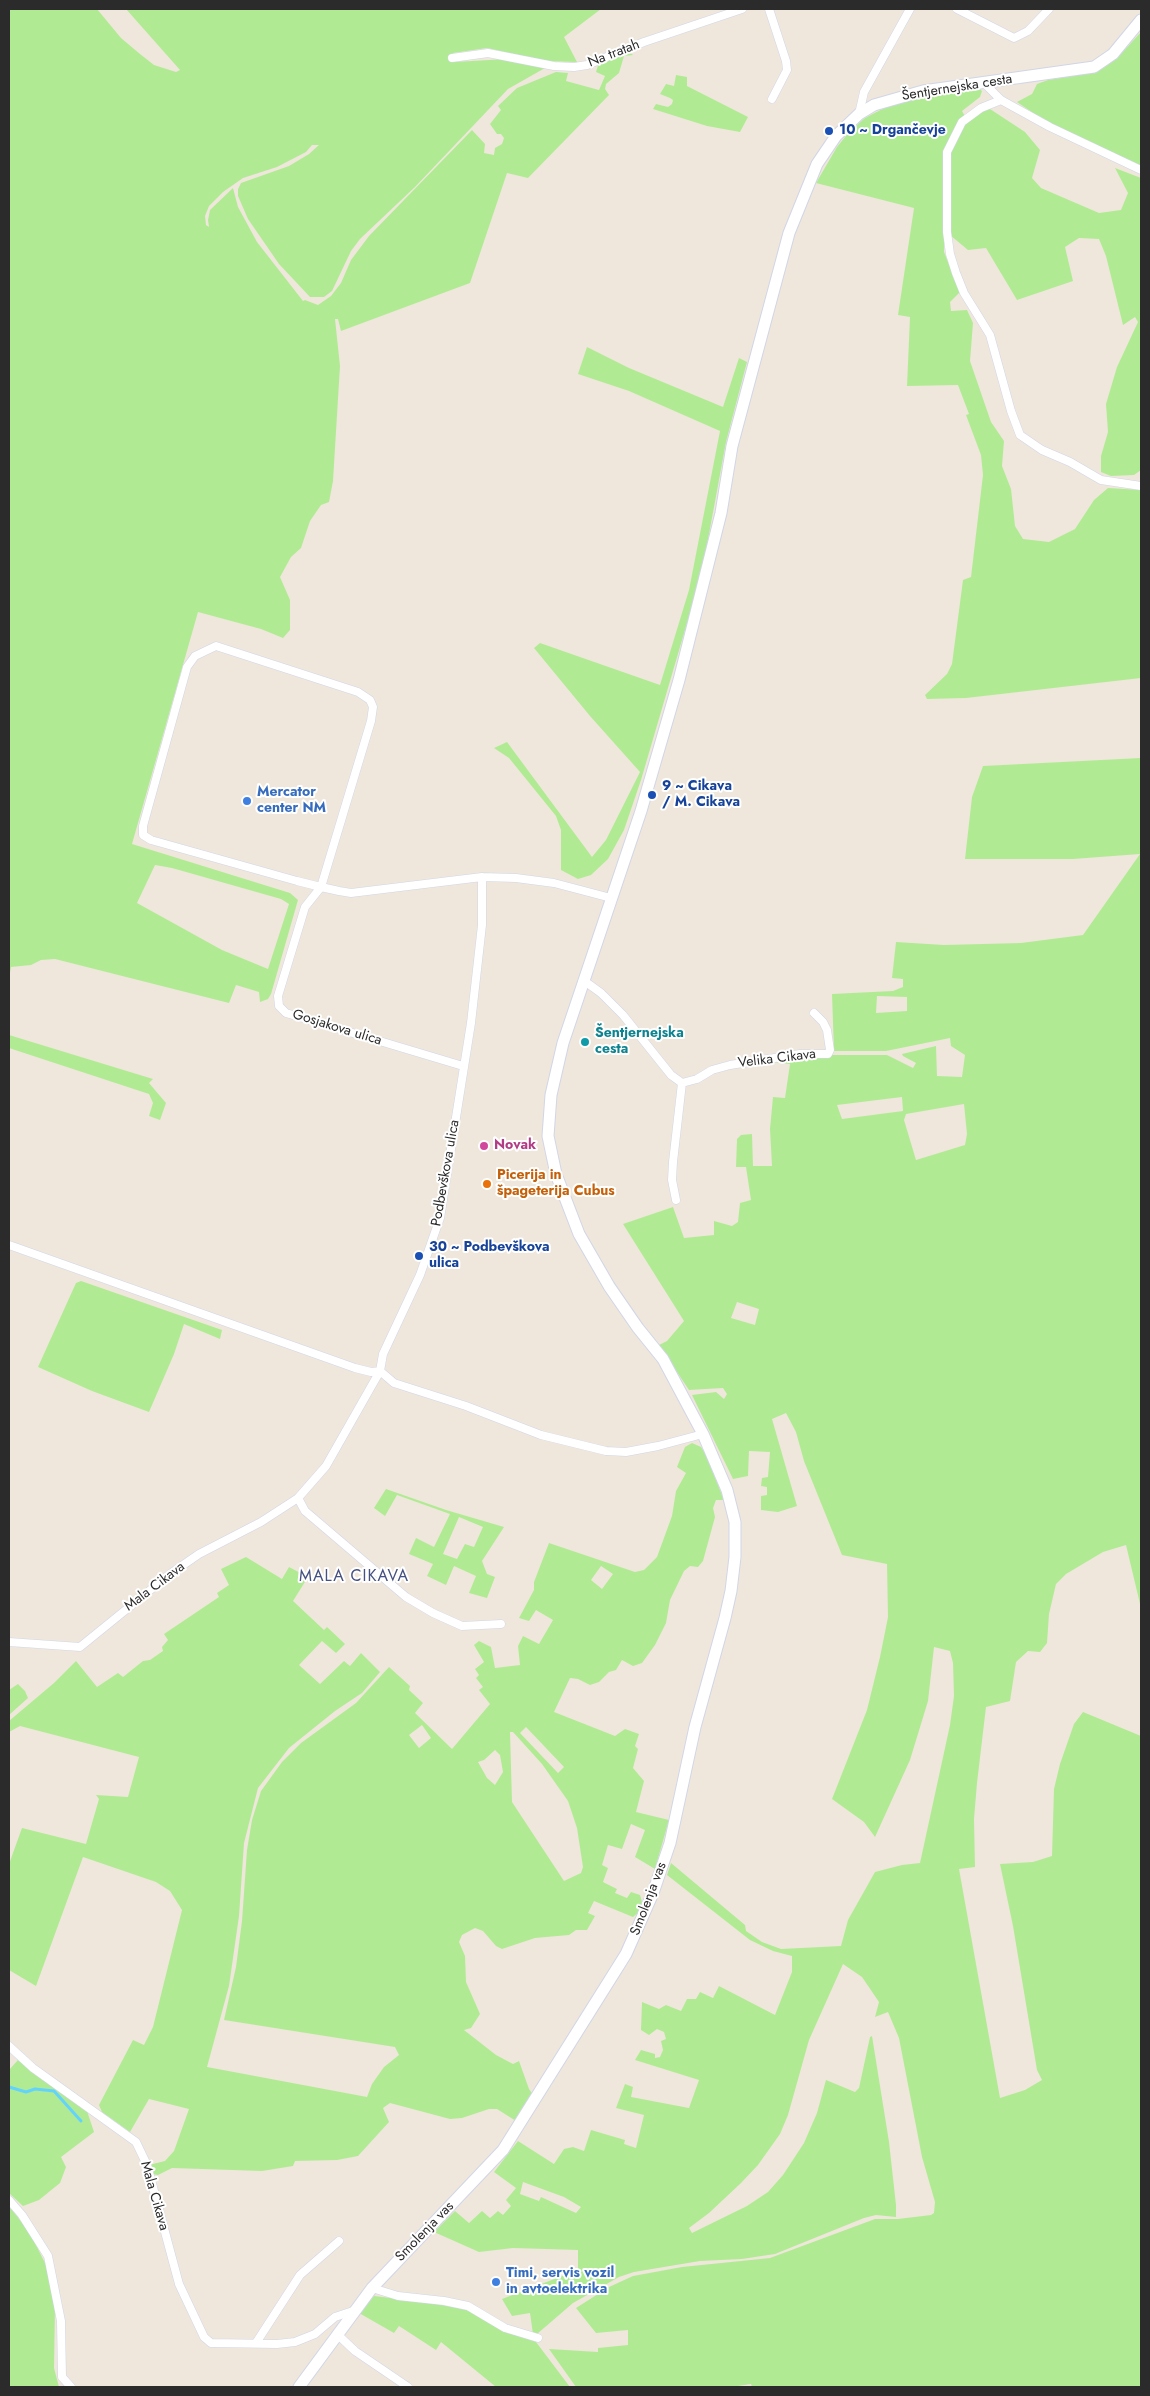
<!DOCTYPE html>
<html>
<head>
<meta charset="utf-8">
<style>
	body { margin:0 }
	#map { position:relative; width:1150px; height:2396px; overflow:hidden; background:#efe7dc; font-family:Jost,sans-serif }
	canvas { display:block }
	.frame { position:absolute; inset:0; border:10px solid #2b2b2b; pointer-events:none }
</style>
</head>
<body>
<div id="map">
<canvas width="1150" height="2396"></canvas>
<div class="frame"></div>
</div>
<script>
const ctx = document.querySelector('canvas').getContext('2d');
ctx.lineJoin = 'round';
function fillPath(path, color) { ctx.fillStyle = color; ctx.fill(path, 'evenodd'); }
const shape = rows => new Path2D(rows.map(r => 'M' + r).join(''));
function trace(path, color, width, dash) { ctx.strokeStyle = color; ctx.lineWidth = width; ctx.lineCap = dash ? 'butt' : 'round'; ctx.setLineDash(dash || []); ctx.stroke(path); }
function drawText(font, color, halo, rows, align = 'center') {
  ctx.font = font + ' Jost,sans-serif'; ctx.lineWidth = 4; ctx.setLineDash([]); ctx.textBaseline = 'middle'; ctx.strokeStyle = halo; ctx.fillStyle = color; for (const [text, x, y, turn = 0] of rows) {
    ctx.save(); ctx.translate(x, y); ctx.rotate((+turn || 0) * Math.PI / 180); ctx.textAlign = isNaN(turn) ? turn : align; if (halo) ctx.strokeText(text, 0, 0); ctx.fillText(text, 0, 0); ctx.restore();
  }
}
fillPath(shape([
	[9,9,97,9,121,38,140,54,154,65,176,72,180,70,126,9,601,9,564,37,577,62,546,61,487,48,453,53,454,62,507,59,545,68,508,89,415,187,360,239,351,251,332,291,324,297,310,297,279,264,248,219,238,196,238,189,241,183,289,166,309,154,319,145,312,145,306,152,277,167,243,178,223,192,209,206,205,216,206,225,209,227,208,220,210,210,233,188,238,207,257,242,303,301,305,300,318,305,331,296,341,283,351,260,369,236,472,130,485,144,484,153,494,155,495,148,502,144,504,138,501,134,497,134,490,124,501,110,498,106,517,88,556,72,568,73,566,81,599,90,605,76,596,72,599,62,628,51,633,55,624,56,619,73,606,84,605,89,609,95,528,178,507,173,470,283,341,331,338,319,335,319,340,366,333,481,329,502,321,505,310,521,301,548,291,557,280,577,290,600,290,630,283,638,261,629,198,612,132,844,290,893,298,900,271,994,268,999,260,1002,259,992,236,985,229,1003,55,959,41,960,31,965,11,967,9,979],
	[155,865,172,868,281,899,289,904,268,969,222,950,137,903],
	[1141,32,1141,167,1045,121,1017,102,1032,94,1037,84,1048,80,1078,75,1106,64,1120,55],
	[676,75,687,77,687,86,748,117,740,132,707,126,653,109,656,104,668,107,672,104,673,100,670,98,660,94,666,84,674,86],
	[978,88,982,91,980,97,962,111,967,120,987,107,1025,132,1040,150,1032,178,1041,188,1099,213,1121,210,1128,193,1115,168,1141,178,1141,470,1134,475,1111,476,1101,472,1101,456,1108,432,1106,404,1117,367,1138,322,1135,317,1123,325,1106,256,1099,239,1079,238,1065,247,1073,281,1017,300,986,248,968,250,944,230,944,252,960,292,950,302,951,311,967,310,973,323,970,361,991,422,1004,441,1002,466,1011,489,1015,526,1023,539,1049,542,1075,529,1094,500,1108,488,1141,490,1141,678,966,698,927,699,925,695,947,674,952,664,963,580,971,577,983,475,981,455,966,415,969,414,958,385,907,386,910,317,898,315,914,208,816,183,837,147,849,132,865,118,892,104],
	[587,347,629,368,723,407,739,358,747,362,726,442,702,572,641,780,624,830,608,859,591,875,578,879,561,870,561,830,556,816,509,758,494,748,507,742,592,857,606,840,640,772,590,716,534,648,540,643,660,685,689,590,720,431,629,391,578,374],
	[1141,758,1141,1608,1126,1545,1103,1552,1066,1574,1056,1584,1049,1614,1047,1643,1040,1652,1028,1651,1016,1662,1010,1701,986,1707,977,1783,974,1819,975,1867,959,1869,1000,2098,1025,2090,1042,2080,1037,2070,1013,1926,1000,1864,1033,1862,1052,1856,1054,1789,1060,1764,1074,1724,1083,1712,1141,1736,1141,2387,752,2387,751,2384,731,2387,576,2387,549,2349,598,2352,598,2348,628,2345,628,2330,596,2333,576,2308,609,2287,633,2276,682,2267,770,2258,875,2219,898,2219,931,2215,934,2213,935,2202,922,2157,899,2038,888,2012,875,2017,879,2002,862,1977,843,1964,809,2040,788,2115,780,2134,758,2165,741,2183,709,2213,689,2228,692,2233,747,2206,768,2192,783,2175,804,2143,817,2113,826,2080,855,2092,859,2088,870,2037,872,2036,889,2142,896,2205,896,2217,876,2215,864,2218,775,2254,742,2259,700,2261,634,2272,619,2277,573,2303,537,2334,533,2334,530,2313,512,2316,502,2299,578,2270,578,2250,513,2248,479,2252,434,2232,455,2211,469,2223,482,2211,490,2218,498,2211,503,2215,511,2206,506,2200,516,2188,494,2172,518,2141,554,2164,564,2149,573,2147,584,2151,591,2130,625,2140,624,2144,636,2148,644,2115,616,2108,625,2084,633,2087,631,2097,689,2108,699,2080,635,2060,641,2050,655,2054,655,2058,660,2057,663,2050,661,2041,666,2039,664,2032,657,2029,649,2035,641,2030,642,2002,659,2009,666,2005,681,2011,687,1999,696,1999,700,1992,713,1998,719,1986,775,2015,792,1972,792,1956,773,1951,750,1940,667,1875,671,1863,745,1925,746,1931,762,1942,781,1949,841,1946,848,1920,875,1872,902,1865,920,1863,950,1725,954,1696,953,1663,950,1651,934,1647,928,1701,910,1760,875,1837,864,1822,832,1799,867,1710,880,1657,888,1617,887,1564,842,1555,804,1461,796,1432,786,1413,772,1419,797,1506,778,1512,761,1510,761,1496,767,1495,767,1487,761,1486,762,1478,768,1477,770,1452,749,1451,748,1476,733,1479,692,1395,716,1392,724,1399,727,1394,723,1388,689,1390,659,1345,667,1341,684,1321,623,1224,673,1207,684,1238,714,1235,714,1221,732,1226,738,1222,740,1203,751,1200,746,1167,736,1167,737,1139,741,1135,752,1134,753,1166,772,1166,770,1129,773,1097,785,1098,790,1064,765,1061,797,1055,887,1055,913,1068,916,1063,903,1056,902,1054,936,1046,937,1076,962,1077,965,1055,951,1046,950,1038,886,1051,834,1051,832,994,893,991,903,987,903,979,892,978,896,942,944,945,1021,943,1083,935,1140,854,1073,859,965,859,972,797,983,766],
	[877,996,907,997,907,1011,876,1013],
	[902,1097,903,1111,842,1119,837,1105],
	[964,1104,967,1134,965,1145,916,1160,904,1120,906,1114],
	[737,1302,759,1309,755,1325,731,1318],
	[523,2182,564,2197,581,2207,576,2213,541,2197,539,2201,520,2194],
	[9,1035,153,1079,149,1083,166,1103,160,1120,149,1116,153,1103,149,1094,9,1048],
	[81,1281,222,1330,220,1339,184,1324,174,1354,149,1412,92,1391,38,1367,76,1283],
	[692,1443,701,1447,706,1455,724,1500,716,1500,713,1508,715,1517,703,1561,698,1567,690,1566,684,1571,670,1600,666,1623,655,1645,642,1663,633,1666,622,1660,616,1670,609,1672,599,1682,590,1685,578,1679,570,1678,554,1712,615,1736,625,1729,639,1734,635,1746,638,1749,633,1768,644,1781,636,1812,669,1820,655,1869,635,1857,645,1830,631,1824,622,1849,608,1845,602,1865,608,1868,603,1882,617,1889,615,1893,627,1898,631,1892,640,1895,642,1902,638,1913,633,1917,594,1901,588,1913,595,1916,587,1930,576,1930,569,1935,535,1938,502,1949,496,1946,483,1931,475,1928,462,1935,459,1942,465,1956,466,1982,480,2014,471,2028,464,2030,496,2055,513,2064,519,2061,529,2089,533,2095,516,2121,497,2109,489,2109,462,2118,450,2119,390,2103,383,2108,389,2122,358,2156,337,2160,295,2161,293,2166,262,2171,172,2168,158,2175,152,2174,149,2165,165,2161,174,2151,189,2109,149,2099,130,2132,102,2112,99,2105,133,2040,144,2045,153,2027,182,1910,170,1891,156,1882,83,1857,36,1986,9,1970,9,1864,22,1828,86,1844,99,1799,96,1795,128,1797,139,1757,20,1726,9,1732,9,1721,54,1683,76,1661,97,1687,118,1673,123,1677,143,1661,150,1660,163,1651,162,1647,168,1640,164,1634,219,1597,217,1593,229,1585,221,1569,246,1557,282,1579,289,1567,308,1577,293,1601,324,1630,327,1627,345,1644,336,1653,322,1641,299,1665,320,1684,344,1661,350,1666,361,1653,380,1672,362,1693,335,1711,289,1748,258,1788,244,1843,239,1916,229,1986,207,2067,367,2097,372,2084,384,2067,399,2055,395,2047,224,2020,236,1967,242,1921,247,1850,252,1820,261,1791,282,1762,301,1743,356,1703,389,1667,410,1686,409,1690,423,1703,415,1713,452,1749,490,1704,479,1690,483,1687,476,1678,479,1675,475,1669,484,1662,474,1645,479,1641,491,1647,495,1668,520,1665,518,1646,523,1636,539,1644,553,1620,536,1610,529,1621,519,1618,534,1590,534,1582,549,1543,635,1572,644,1570,657,1557,672,1516,676,1491,686,1473,677,1467,685,1447],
	[601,1566,613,1574,602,1589,591,1580],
	[422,1725,431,1738,419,1748,409,1735],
	[526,1727,564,1767,558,1773,520,1733],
	[510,1732,513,1732,542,1764,568,1801,577,1828,583,1867,581,1873,564,1881,512,1802],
	[495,1750,500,1755,503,1772,495,1785,487,1778,478,1762,484,1760],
	[386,1489,446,1510,504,1527,482,1561,487,1574,495,1577,487,1598,469,1593,476,1576,454,1566,446,1585,427,1576,433,1564,409,1554,416,1538,434,1547,450,1514,397,1495,385,1516,374,1508],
	[459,1517,483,1527,474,1547,465,1544,457,1559,443,1554],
	[18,1684,25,1691,28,1698,9,1715,9,1690],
	[18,2060,87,2111,94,2132,61,2157,66,2167,60,2183,39,2200,23,2206,9,2193,9,2070],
	[9,2206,30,2233,46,2265,55,2307,54,2368,59,2387,9,2387],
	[374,2296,433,2303,467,2310,498,2328,536,2342,570,2387,496,2387,441,2342,436,2350,399,2326,394,2333,359,2313]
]), '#b0eb93');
trace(shape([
	[9,2087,26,2092,35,2089,54,2091,81,2121]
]), '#64d3fc', 3);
const street = shape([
	[769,9,786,61,787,70,772,99],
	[957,9,1014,38,1028,31,1049,9],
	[452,58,488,53,554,66,574,67,587,65,644,42,742,9],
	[983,82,1001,100,1050,127,1141,170],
	[1001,100,981,108,962,122,947,152,947,232,950,254,956,273,964,293,990,335,1011,411,1020,435,1042,450,1070,462,1101,480,1141,486],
	[859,114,864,92,910,9],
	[611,898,554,883,516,878,482,877,482,925,471,1023,440,1218,420,1275,383,1354,380,1371,394,1383,466,1406,541,1435,606,1451,626,1452,658,1446,703,1434],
	[583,980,601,993,623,1015,671,1075,682,1083,697,1079,712,1070,730,1065,800,1054,828,1054,830,1050,827,1030,823,1022,814,1013],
	[463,1066,286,1013,279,1006,278,996,305,907,321,887,371,721,373,707,370,700,358,692,216,646,195,656,187,667,143,826,143,835,151,840,297,881,321,887,339,891,351,893,482,877],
	[676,1200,672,1180,673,1162,682,1083],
	[9,1245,355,1368,371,1372,380,1371],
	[298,1498,305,1511,406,1597,433,1613,462,1626,501,1624],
	[9,1642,80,1647,170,1574,199,1554,261,1522,298,1498,326,1466,380,1371],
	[9,2046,33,2068,136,2142,147,2165,179,2284,204,2337,211,2343,277,2344,295,2342,315,2334,335,2317,353,2311],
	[9,2200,22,2215,48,2256,61,2321,62,2377,71,2387],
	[372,2288,398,2296,444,2301,468,2306,505,2328,538,2338],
	[337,2334,355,2351,408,2387],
	[256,2343,300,2275,339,2241]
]);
const secondary = shape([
	[299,2387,372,2288,503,2150,626,1954,653,1893,670,1843,695,1727,725,1618,731,1591,735,1557,735,1522,727,1490,703,1434,663,1359,638,1328,609,1286,579,1234,556,1174,548,1136,551,1095,563,1043,641,811,679,680,721,513,732,446,789,233,817,164,836,136,859,114,874,105,923,91,1094,67,1113,54,1141,20]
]);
trace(street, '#d1d5e6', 9);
trace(secondary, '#d1d5e6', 13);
trace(street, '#fff', 8);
trace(secondary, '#fff', 11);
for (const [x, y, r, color] of [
	[829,131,5,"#1a4fb4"],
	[652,795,5,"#1a4fb4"],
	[247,801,5,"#3f7fe0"],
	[585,1042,5,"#0f9aa8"],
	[484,1146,5,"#d1479c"],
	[487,1184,5,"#e8710a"],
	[419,1256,5,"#1a4fb4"],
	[496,2282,5,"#3f7fe0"]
]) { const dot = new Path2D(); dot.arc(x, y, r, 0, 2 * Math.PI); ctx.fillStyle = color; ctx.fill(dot); trace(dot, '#fff', 2); }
drawText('14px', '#2b2b2b', '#fff', [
	["Na tratah",614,54,-21],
	["Šentjernejska cesta",957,88,-9],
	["Gosjakova ulica",337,1028,17],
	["Velika Cikava",777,1059,-7],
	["Podbevškova ulica",446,1173,-80],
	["Mala Cikava",155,1587,-37],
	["Smolenja vas",649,1899,-69],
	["Mala Cikava",154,2196,74],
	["Smolenja vas",425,2232,-46]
]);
drawText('bold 14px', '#164399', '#fff', [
	["10 ~ Drgančevje",839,131],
	["9 ~ Cikava",662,787],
	["/ M. Cikava",662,803],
	["30 ~ Podbevškova",429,1248],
	["ulica",429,1264]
], 'left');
drawText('bold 14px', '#366cbe', '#fff', [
	["Mercator",257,793],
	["center NM",257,809],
	["Timi, servis vozil",506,2274],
	["in avtoelektrika",506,2290]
], 'left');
drawText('bold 14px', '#0d838f', '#fff', [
	["Šentjernejska",595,1034],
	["cesta",595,1050]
], 'left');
drawText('bold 14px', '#b23c85', '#fff', [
	["Novak",494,1146]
], 'left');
drawText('bold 14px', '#c56008', '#fff', [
	["Picerija in",497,1176],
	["špageterija Cubus",497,1192]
], 'left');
ctx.letterSpacing = '1px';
drawText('16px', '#465182', '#fff', [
	["MALA CIKAVA",354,1577]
]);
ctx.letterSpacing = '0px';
</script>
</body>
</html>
